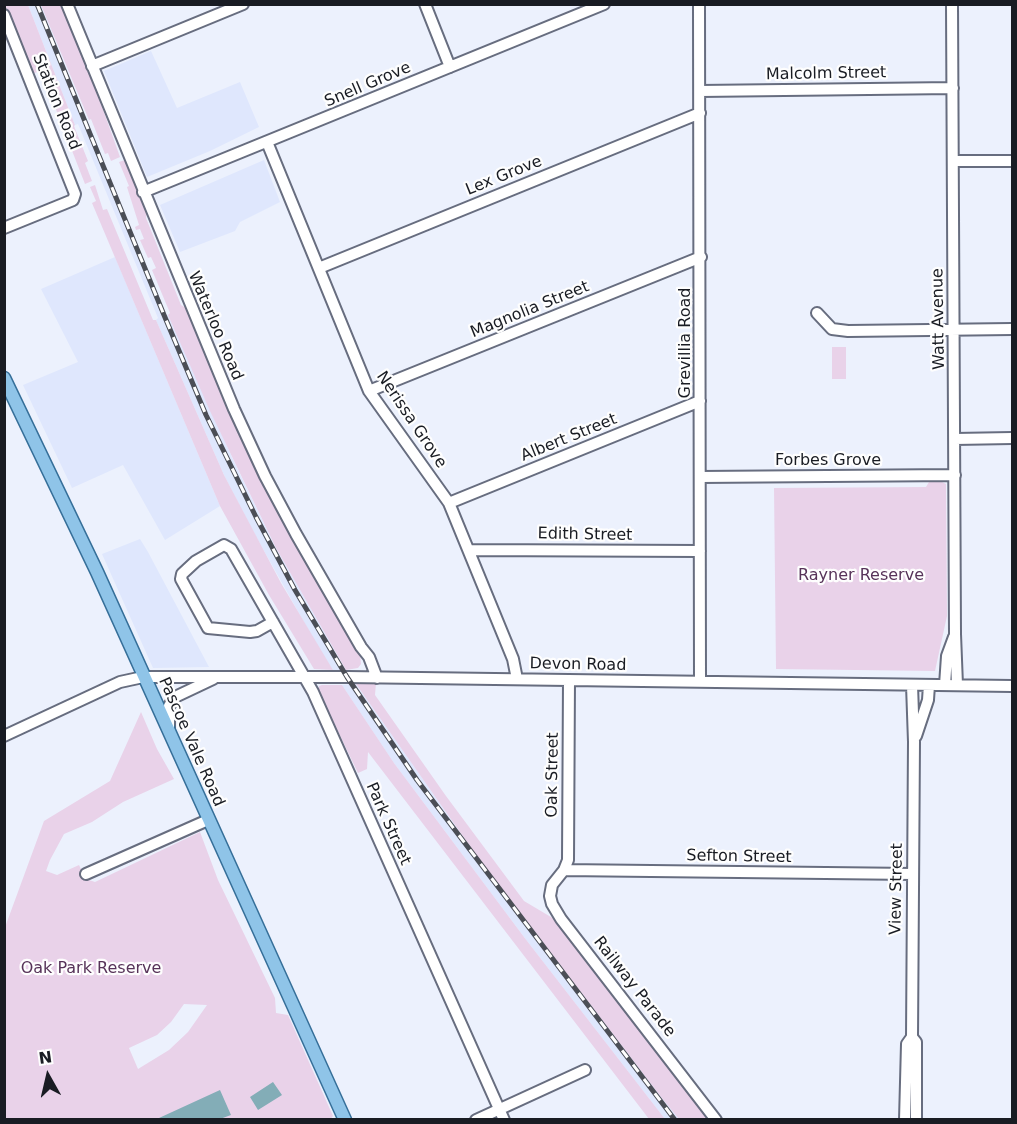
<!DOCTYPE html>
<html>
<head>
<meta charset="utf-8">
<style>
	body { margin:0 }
	#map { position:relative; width:1017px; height:1124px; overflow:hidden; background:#ecf1fd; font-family:"DejaVu Sans",sans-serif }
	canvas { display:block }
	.frame { position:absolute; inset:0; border:6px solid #191c23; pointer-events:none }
	.north { position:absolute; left:18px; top:1046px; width:60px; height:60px; -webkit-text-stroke:4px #fefefe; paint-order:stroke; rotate:352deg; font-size:16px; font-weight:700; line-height:24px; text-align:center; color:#191c23 }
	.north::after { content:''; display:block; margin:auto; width:21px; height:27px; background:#191c23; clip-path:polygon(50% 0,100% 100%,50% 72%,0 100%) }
</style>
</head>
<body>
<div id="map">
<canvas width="1017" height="1124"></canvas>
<div class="frame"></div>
<div class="north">N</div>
</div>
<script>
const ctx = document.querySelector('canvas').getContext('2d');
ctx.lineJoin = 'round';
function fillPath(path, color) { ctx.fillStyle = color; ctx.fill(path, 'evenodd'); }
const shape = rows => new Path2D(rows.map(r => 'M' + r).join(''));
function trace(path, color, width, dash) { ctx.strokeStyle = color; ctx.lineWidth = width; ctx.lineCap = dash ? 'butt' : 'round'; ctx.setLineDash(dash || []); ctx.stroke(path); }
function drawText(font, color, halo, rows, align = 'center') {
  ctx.font = font + ' "DejaVu Sans",sans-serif'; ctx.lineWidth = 4.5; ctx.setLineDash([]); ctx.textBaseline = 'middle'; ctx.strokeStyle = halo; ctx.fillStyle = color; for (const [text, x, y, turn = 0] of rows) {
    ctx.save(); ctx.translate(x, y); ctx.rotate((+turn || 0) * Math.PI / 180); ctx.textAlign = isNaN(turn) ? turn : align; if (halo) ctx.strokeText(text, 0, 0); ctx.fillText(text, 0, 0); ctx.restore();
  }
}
fillPath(shape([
	[28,5,41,5,166,315,168,315,236,466,276,548,346,670,333,670,323,656,254,533,224,475,156,320,158,318,78,124,75,125],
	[151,51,177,108,240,82,259,127,210,151,147,177,104,71],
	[264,160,280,202,240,222,235,231,180,252,160,205],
	[115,257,220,506,165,540,123,465,72,488,23,385,78,362,41,289],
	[140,539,148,552,209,667,153,668,102,554],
	[356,684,474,852,679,1119,665,1119,524,937,394,763,342,685]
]), '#dfe7fd');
fillPath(shape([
	[5,5,28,5,75,125,74,126,88,161,85,163,92,181,85,184,41,71,34,73],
	[41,5,62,5,90,73,120,157,111,161,108,153,105,154,91,119,89,120],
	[125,160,147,212,146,218,181,305,186,308,229,410,360,653,361,664,358,668,346,670,276,548,210,411,168,315,170,313,152,270,156,268,151,257,148,258,140,240,144,239,140,229,136,230,135,227,139,225,127,187,129,186,119,162],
	[95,185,103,210,107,209,153,320,156,320,224,475,281,583,333,670,314,669,269,595,220,506,92,203,96,201,90,187],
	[832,347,846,347,846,379,832,379],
	[929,482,942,482,946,484,947,616,935,671,776,669,774,488,926,487],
	[376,683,375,695,446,796,524,901,556,920,710,1119,679,1119,661,1097,474,852,356,684],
	[322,685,342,685,394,763,524,937,665,1119,649,1119,368,752,367,769,358,773,318,690,319,686],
	[141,712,157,749,174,779,123,802,92,822,64,834,50,860,46,871,57,875,79,865,86,879,95,882,200,832,218,880,275,998,276,1013,288,1015,333,1116,330,1120,5,1119,4,930,44,821,110,781],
	[184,1004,207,1005,188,1032,169,1050,138,1069,129,1048,157,1035,171,1022]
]), '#e9d2e9');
fillPath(shape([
	[273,1082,282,1095,258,1110,250,1097],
	[220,1090,231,1115,220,1119,160,1119,159,1118]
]), '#83adb7');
const minor = shape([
	[67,4,234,409,265,476,296,534,361,647,369,657,377,678],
	[425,4,450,67],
	[699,4,700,682],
	[952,4,955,634,957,685],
	[4,15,75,194,73,200,4,228],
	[92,66,243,4],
	[700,91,953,88],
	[267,142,369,391,449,503,513,659,517,679],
	[953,161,1012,161],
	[143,192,604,4],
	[319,268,700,113],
	[817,313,832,329,848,331,1012,329],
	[369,391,701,257],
	[955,439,1012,438],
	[700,477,955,475],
	[449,503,700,401],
	[469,550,700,551],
	[273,622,257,631,250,632,208,628,181,579,182,574,196,561,224,545,231,549,313,692,504,1120],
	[569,680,568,860,564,870,552,885,550,896,552,904,561,919,716,1120],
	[945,685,947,656,954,637],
	[169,730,169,706,175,697,213,679],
	[4,736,120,682,143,677,347,677,1012,686],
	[916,736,928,700,929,685],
	[564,870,913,874],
	[86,874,208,820],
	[912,1037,916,1042,916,1120],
	[476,1120,585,1070],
	[905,1120,907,1044,912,1037,914,742,912,685]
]);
const major = shape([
	[4,378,97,572,345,1120]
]);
trace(minor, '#676d7f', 14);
trace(major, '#366f99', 15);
trace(minor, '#fff', 10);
trace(major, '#8fc4e8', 12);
const rail = shape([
	[37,4,164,315,206,415,256,517,295,590,347,677,417,780,675,1120]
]);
trace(rail, '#4b4e56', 5);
trace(rail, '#fefefe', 3, [9]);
drawText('16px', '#191c23', '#fefefe', [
	["Malcolm Street",826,74,-1],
	["Snell Grove",368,85,-23],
	["Station Road",56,102,68],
	["Lex Grove",504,176,-22],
	["Magnolia Street",530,310,-22],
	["Watt Avenue",939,319,-91],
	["Waterloo Road",215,326,67],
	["Grevillia Road",686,343,-90],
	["Nerissa Grove",411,420,56],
	["Albert Street",569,438,-22],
	["Forbes Grove",828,461],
	["Edith Street",585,535,1],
	["Devon Road",578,665,1],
	["Pascoe Vale Road",191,742,66],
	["Oak Street",553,775,-89],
	["Park Street",388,824,66],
	["Sefton Street",739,857,1],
	["View Street",897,889,-89],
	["Railway Parade",634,987,52]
]);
drawText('16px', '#573359', '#fefefe', [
	["Rayner Reserve",861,576],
	["Oak Park Reserve",91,969]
]);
</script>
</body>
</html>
